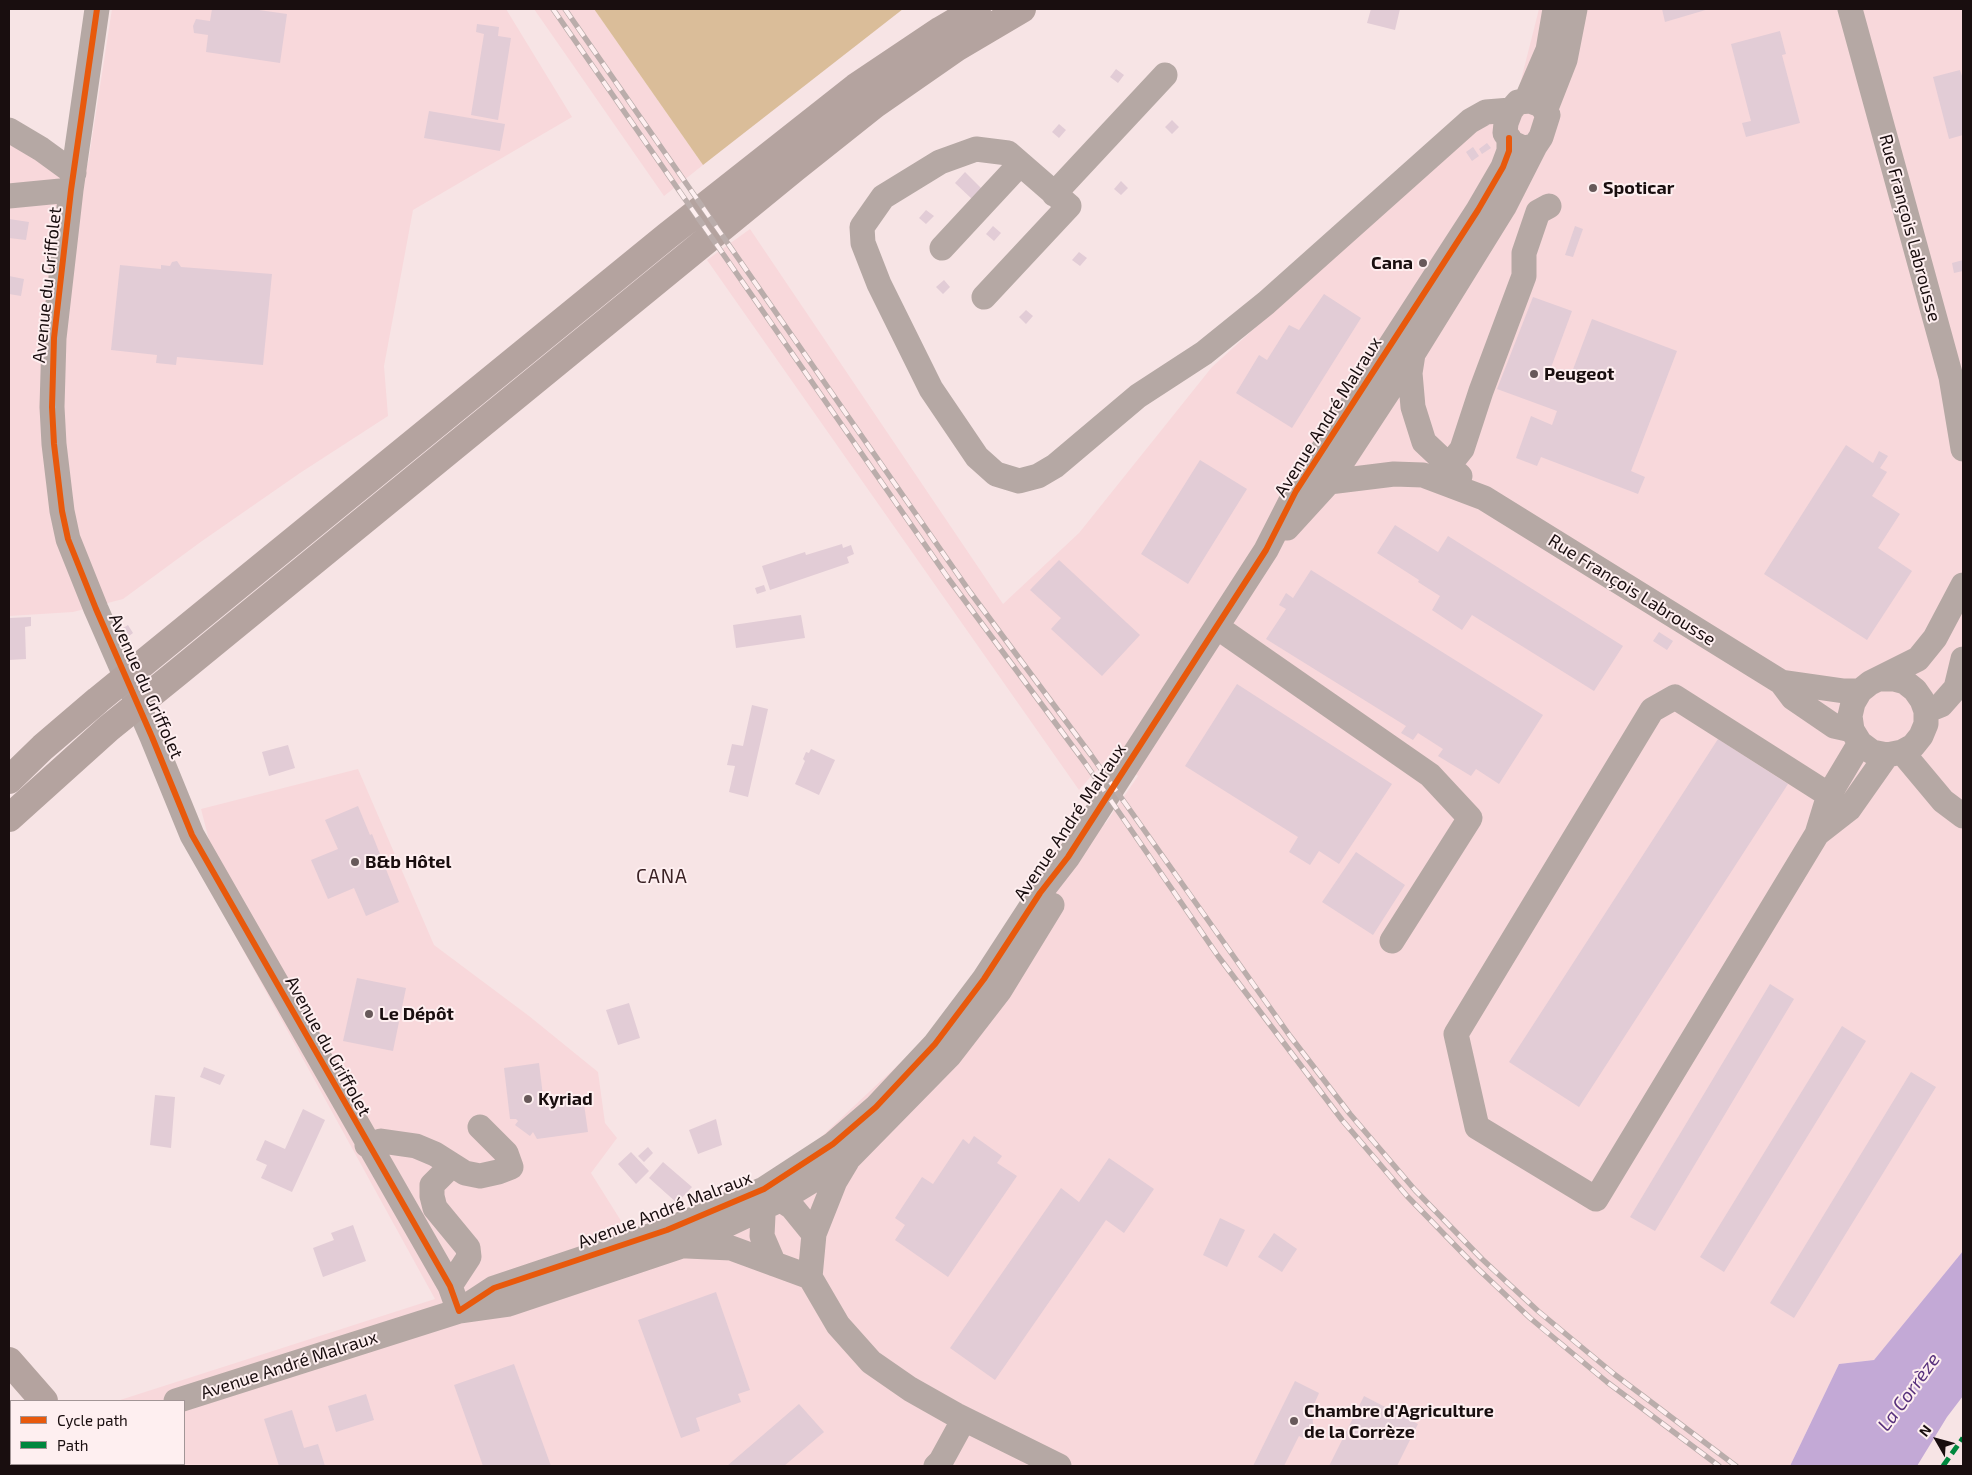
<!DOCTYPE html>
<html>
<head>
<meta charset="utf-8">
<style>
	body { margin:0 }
	#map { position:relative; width:1972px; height:1475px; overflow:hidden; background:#f7e4e5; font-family:"Exo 2",sans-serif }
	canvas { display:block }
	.frame { position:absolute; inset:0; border:10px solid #190e0f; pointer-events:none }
	.legend { position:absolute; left:10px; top:1400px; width:175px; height:65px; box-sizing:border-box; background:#feeff0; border:1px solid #a29596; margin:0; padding:6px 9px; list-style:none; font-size:15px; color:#190e0f }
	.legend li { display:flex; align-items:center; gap:10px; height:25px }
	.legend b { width:25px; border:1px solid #a29596 }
	.north { position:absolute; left:1912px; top:1415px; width:50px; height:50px; -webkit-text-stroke:4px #feeff0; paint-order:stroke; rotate:308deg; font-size:14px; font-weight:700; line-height:20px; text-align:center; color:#190e0f }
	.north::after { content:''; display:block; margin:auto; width:18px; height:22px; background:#190e0f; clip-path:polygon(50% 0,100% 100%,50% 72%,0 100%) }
</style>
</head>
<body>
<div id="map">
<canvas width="1972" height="1475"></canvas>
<div class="frame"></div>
<ul class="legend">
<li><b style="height:6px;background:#e8590c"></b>Cycle path</li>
<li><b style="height:6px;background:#00873e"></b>Path</li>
</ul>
<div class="north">N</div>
</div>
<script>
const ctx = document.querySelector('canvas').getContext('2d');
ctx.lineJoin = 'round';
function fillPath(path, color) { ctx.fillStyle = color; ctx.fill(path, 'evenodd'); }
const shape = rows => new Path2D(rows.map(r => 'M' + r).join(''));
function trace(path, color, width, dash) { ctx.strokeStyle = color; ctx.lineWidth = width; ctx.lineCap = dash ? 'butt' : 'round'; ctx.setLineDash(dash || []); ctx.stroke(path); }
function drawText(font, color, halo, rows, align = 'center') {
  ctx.font = font + ' "Exo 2",sans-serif'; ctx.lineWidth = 4; ctx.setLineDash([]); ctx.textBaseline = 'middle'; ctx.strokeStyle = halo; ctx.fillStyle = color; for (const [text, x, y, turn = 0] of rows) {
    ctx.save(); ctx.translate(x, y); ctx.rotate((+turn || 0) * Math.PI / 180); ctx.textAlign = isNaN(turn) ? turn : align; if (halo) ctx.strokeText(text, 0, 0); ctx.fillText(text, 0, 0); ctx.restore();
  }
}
fillPath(shape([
	[112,9,506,9,572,117,413,210,384,366,388,416,300,473,202,541,123,599,73,612,9,616,9,119,88,164],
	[534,9,594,9,703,165,664,196],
	[1539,9,1963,9,1963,1251,1874,1360,1839,1364,1790,1466,180,1466,177,1464,184,1464,184,1401,117,1401,435,1299,232,930,201,809,358,769,434,945,529,1016,598,1072,605,1123,617,1138,591,1173,628,1232,745,1187,806,1151,947,1019,1090,801,1105,824,1138,776,1110,755,1079,790,707,260,750,229,1003,604,1079,533,1212,367,1519,88]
]), '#f8d8db');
fillPath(shape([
	[594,9,903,9,703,165]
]), '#dabd99');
fillPath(shape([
	[1963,1251,1963,1396,1947,1417,1917,1466,1790,1466,1839,1364,1874,1360]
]), '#c3a9d6');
fillPath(shape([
	[212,9,252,9,287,14,280,63,206,52,208,35,194,33,193,26,196,19,210,21],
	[1371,9,1400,9,1395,30,1367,23],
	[1662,9,1709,9,1665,22],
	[477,24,499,27,498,36,511,38,498,120,471,115,484,34,476,32],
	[1780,31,1786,54,1782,55,1800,123,1746,137,1742,123,1751,121,1731,44],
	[1116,69,1124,75,1118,83,1110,77],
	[1960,70,1963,79,1963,135,1949,139,1933,77],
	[429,111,505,124,500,151,424,138],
	[1172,120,1179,127,1172,134,1165,127],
	[1059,124,1066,130,1059,138,1052,132],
	[1487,143,1491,148,1482,154,1479,149],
	[1473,147,1479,156,1472,161,1466,152],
	[965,172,983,190,973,200,955,183],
	[1121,181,1128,188,1121,195,1114,189],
	[926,210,934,216,926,224,919,218],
	[9,219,29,222,26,240,9,238],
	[993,226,1001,233,994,241,986,234],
	[1575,226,1583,229,1573,257,1565,255],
	[1079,252,1087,258,1080,266,1072,260],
	[1963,260,1963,271,1954,273,1952,263],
	[177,261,181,267,272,274,263,365,177,357,176,365,156,363,157,355,111,350,120,265,161,269,161,265,170,266,172,262],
	[9,276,24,279,21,296,9,294],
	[944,280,950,287,943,294,936,287],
	[1324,294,1361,318,1292,428,1236,393,1259,355,1267,360,1289,325,1299,330],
	[1533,297,1572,311,1549,373,1569,380,1592,319,1677,351,1631,471,1645,477,1638,494,1541,457,1537,466,1516,458,1531,416,1552,425,1557,411,1497,389],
	[1026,310,1033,316,1026,324,1019,317],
	[1846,445,1873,463,1879,451,1888,456,1880,468,1887,472,1872,496,1900,514,1878,548,1912,571,1867,640,1764,574],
	[1200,460,1247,489,1188,584,1141,554],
	[1395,525,1438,552,1448,536,1623,646,1594,691,1472,615,1462,630,1432,610,1440,596,1418,582,1419,580,1377,553],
	[842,544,843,548,851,545,854,554,847,557,849,563,770,590,762,566,805,552,806,555],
	[1059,560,1140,635,1102,676,1051,629,1061,618,1030,590],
	[1311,570,1543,715,1499,784,1476,769,1471,776,1438,756,1443,749,1418,733,1413,740,1401,733,1406,726,1266,639,1286,609,1279,605,1286,593,1293,598],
	[764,585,766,591,757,594,755,588],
	[801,615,805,638,736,648,733,625],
	[31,617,31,626,25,627,26,659,9,660,9,618],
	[128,625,133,633,129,636,123,628],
	[1659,632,1673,641,1667,650,1653,641],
	[1237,684,1392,784,1339,864,1319,851,1310,865,1289,852,1298,837,1185,766],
	[752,705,768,709,748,797,729,792,735,766,727,765,732,744,743,746],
	[1718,739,1788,784,1579,1107,1509,1062],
	[288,745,295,768,269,776,262,752],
	[811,749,835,760,819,795,795,784,805,761,803,759,806,752,809,753],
	[358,806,370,835,372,834,399,902,366,916,354,888,328,899,311,860,338,849,325,820],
	[1356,852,1405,885,1373,935,1322,902],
	[357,978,406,988,393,1051,343,1041],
	[1770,984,1794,999,1655,1231,1630,1217],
	[629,1003,640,1038,618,1045,606,1010],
	[1842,1026,1866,1041,1724,1272,1700,1257],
	[539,1063,543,1096,550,1102,583,1097,588,1132,537,1139,533,1132,530,1136,515,1125,518,1121,516,1119,510,1119,504,1068],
	[204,1067,225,1075,220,1085,200,1077],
	[1911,1072,1936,1087,1794,1318,1770,1303],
	[155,1095,175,1097,171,1148,150,1145],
	[303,1109,325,1120,292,1192,261,1178,267,1165,256,1160,265,1140,285,1149],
	[716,1119,722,1145,698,1154,689,1130],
	[974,1136,1002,1156,997,1163,1017,1176,948,1277,895,1240,905,1225,895,1218,922,1177,933,1184,963,1139,969,1144],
	[648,1147,653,1153,644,1162,638,1156],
	[631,1152,649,1171,636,1184,618,1164],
	[1109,1158,1154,1189,1124,1233,1106,1220,995,1380,950,1348,1061,1188,1079,1202],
	[663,1162,692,1187,677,1203,649,1178],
	[1220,1218,1245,1230,1227,1267,1203,1255],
	[353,1225,366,1261,323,1277,313,1248,334,1240,331,1233],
	[1274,1233,1297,1249,1282,1272,1258,1257],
	[716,1292,750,1390,738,1394,741,1402,696,1418,700,1431,681,1438,638,1320],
	[514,1364,551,1466,483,1466,454,1385],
	[1295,1381,1319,1393,1312,1409,1313,1424,1307,1440,1299,1436,1284,1466,1253,1466],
	[366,1394,374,1420,336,1432,328,1406],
	[1364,1396,1418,1424,1397,1466,1329,1466],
	[799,1404,824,1432,784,1466,727,1466],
	[292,1410,304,1448,318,1444,325,1466,279,1466,264,1419]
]), '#e2ccd6');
trace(shape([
	[97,9,71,190,54,338,52,407,54,444,62,511,68,539,96,609,152,737,192,835,450,1286,459,1311],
	[1850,9,1951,377,1963,449],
	[1526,101,1548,50,1555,9],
	[1530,101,1541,105,1548,115,1541,137,1535,146,1523,148,1512,143,1505,133,1506,123,1511,110,1518,102,1530,101],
	[1545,111,1565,60,1575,9],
	[9,130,41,149,74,173],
	[1054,194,1165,75],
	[9,196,71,190],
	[942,248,1020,164],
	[984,297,1069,206,1008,153,976,149,940,162,883,197,862,227,863,243,879,284,931,389,977,457,996,474,1019,481,1038,476,1055,466,1138,396,1204,353,1266,303,1470,121,1486,112,1511,110],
	[1413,354,1410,373,1413,407,1424,442,1460,476],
	[1437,480,1462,449,1481,391,1524,276,1524,253,1538,212,1549,206],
	[1329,482,1394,474,1423,475,1484,498,1781,682,1844,691,1860,691],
	[1287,528,1329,482,1413,354,1504,207,1535,146],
	[1217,627,1430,775,1470,818,1392,941],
	[1881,679,1894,679,1905,682,1915,690,1922,700,1926,711,1926,724,1921,736,1913,746,1902,752,1887,755,1872,752,1860,743,1852,730,1850,716,1853,703,1860,691,1870,683,1918,659,1935,638,1963,585],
	[1781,682,1793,698,1834,726,1852,730],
	[1926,711,1941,705,1956,688,1963,659],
	[1860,743,1829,795,1817,834,1849,809,1887,755],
	[1902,752,1943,801,1963,816],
	[1817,834,1596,1199,1477,1127,1456,1034,1652,710,1675,697,1829,795],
	[367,1145,381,1141,416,1146,435,1154,465,1173,480,1176,498,1172,511,1167,506,1153,480,1127],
	[768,1191,792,1207,814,1234],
	[764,1194,762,1236,774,1264],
	[687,1246,731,1248,810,1277,814,1234,835,1181,847,1161],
	[810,1277,838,1325,871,1362,910,1389,956,1415,1059,1466],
	[450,1286,469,1257,468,1248,435,1208,432,1196,432,1185,452,1165],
	[459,1311,494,1288,667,1230,764,1189,833,1144,876,1107,935,1044,984,979,1040,893,1068,857,1266,550,1296,491,1478,210,1503,167,1509,151,1509,138],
	[176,1401,459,1311,509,1304,682,1246,782,1199,848,1159,949,1056,1000,990,1052,905],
	[9,1458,11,1457],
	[936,1466,941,1461,964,1419]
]), '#b5a8a4', 25);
trace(shape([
	[9,780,43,747,98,700,667,236,856,87,941,30,977,9],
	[9,818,109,728,177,673,795,168,874,105,956,48,1022,9],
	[9,1361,44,1401],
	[9,1424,11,1427],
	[53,1464,56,1466],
	[98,1464,101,1466]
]), '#b4a39f', 28);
const rail = shape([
	[553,9,948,578,1085,763,1218,956,1342,1120,1407,1196,1476,1267,1530,1318,1607,1382,1719,1466],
	[565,9,970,592,1091,755,1290,1036,1350,1114,1415,1190,1482,1259,1538,1311,1614,1374,1736,1466]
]);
trace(rail, '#baadab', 5.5);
trace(rail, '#feeff0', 4, [11]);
trace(shape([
	[1943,1466,1963,1438]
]), '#00873e', 5, [10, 5]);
trace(shape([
	[97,9,71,190,54,338,52,407,54,444,62,511,68,539,96,609,152,737,192,835,450,1286,459,1311,494,1288,667,1230,764,1189,833,1144,876,1107,935,1044,984,979,1040,893,1068,857,1266,550,1296,491,1478,210,1503,167,1509,151,1509,138]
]), '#e8590c', 6);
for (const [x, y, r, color] of [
	[1593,188,5,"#67595a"],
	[1423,263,5,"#67595a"],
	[1534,374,5,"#67595a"],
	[355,862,5,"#67595a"],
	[369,1014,5,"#67595a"],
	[528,1099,5,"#67595a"],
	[1294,1421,5,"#67595a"]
]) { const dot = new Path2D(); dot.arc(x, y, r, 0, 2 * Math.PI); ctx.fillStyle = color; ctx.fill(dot); trace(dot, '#feeff0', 2); }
drawText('bold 18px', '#190e0f', '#feeff0', [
	["Spoticar",1603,188],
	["Cana",1413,263,"right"],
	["Peugeot",1544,374],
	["B&b Hôtel",365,862],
	["Le Dépôt",379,1014],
	["Kyriad",538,1099],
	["Chambre d'Agriculture",1304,1411],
	["de la Corrèze",1304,1432]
], 'left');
drawText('18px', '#190e0f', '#feeff0', [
	["Rue François Labrousse",1910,228,75],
	["Avenue du Griffolet",47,285,-84],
	["Avenue André Malraux",1328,417,-58],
	["Rue François Labrousse",1632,590,32],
	["Avenue du Griffolet",146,686,66],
	["Avenue André Malraux",1070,822,-56],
	["Avenue du Griffolet",328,1046,61],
	["Avenue André Malraux",665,1210,-21],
	["Avenue André Malraux",289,1365,-18]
]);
ctx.letterSpacing = '1px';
drawText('19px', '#3b2225', '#feeff0', [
	["CANA",662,877]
]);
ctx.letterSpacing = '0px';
drawText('italic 19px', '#57307c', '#feeff0', [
	["La Corrèze",1909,1392,-54]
]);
</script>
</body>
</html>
